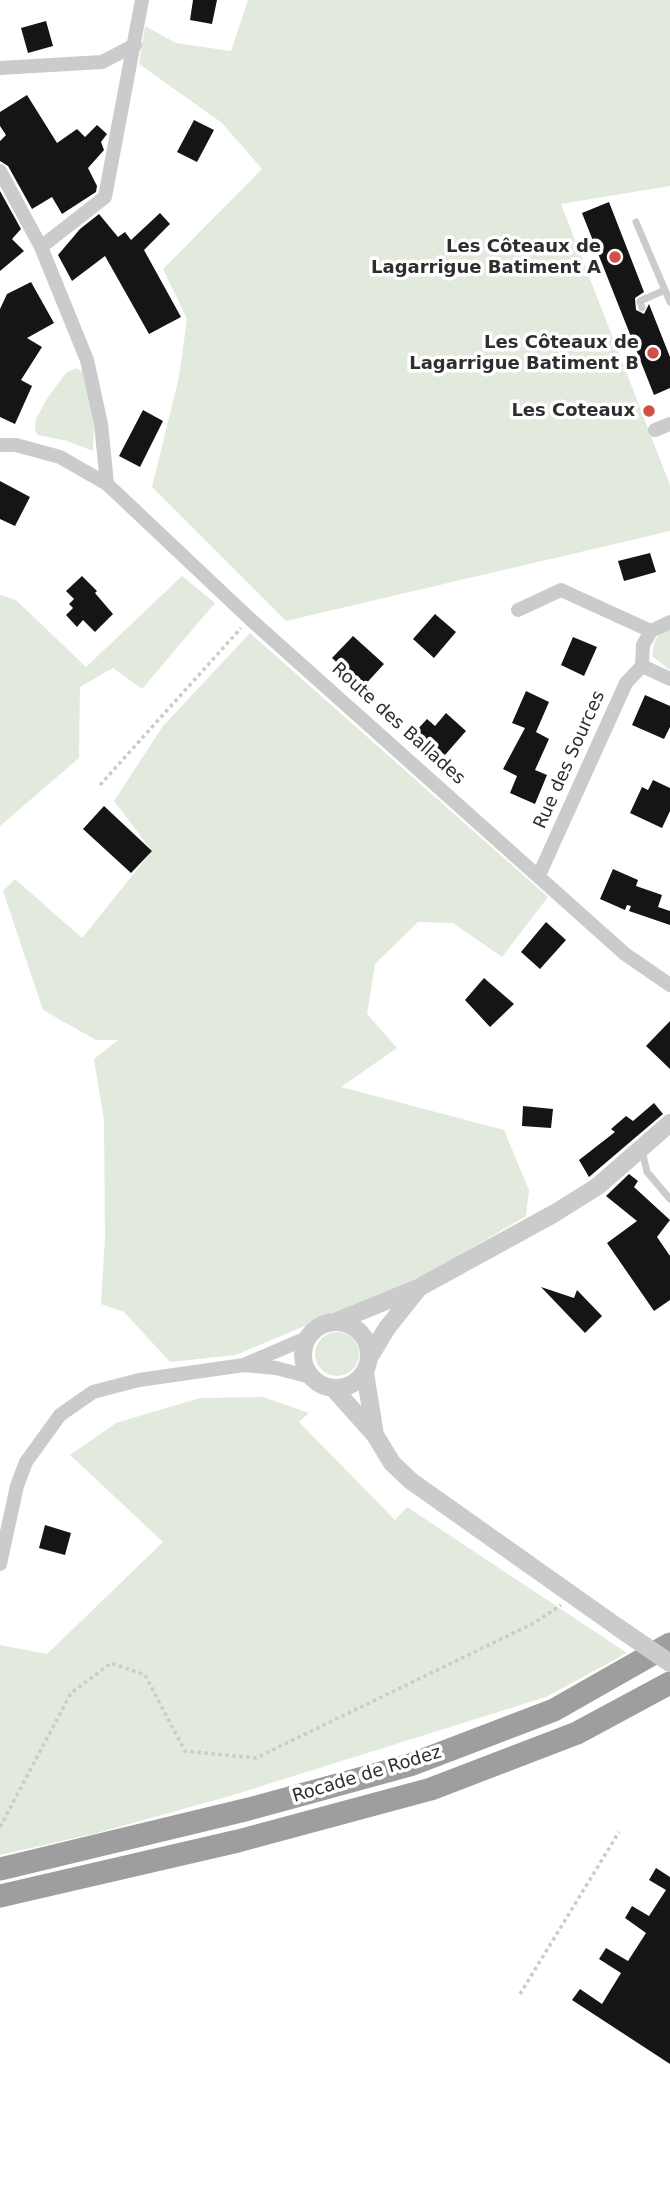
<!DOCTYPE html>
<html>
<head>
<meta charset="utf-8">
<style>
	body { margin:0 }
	canvas { display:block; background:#fff }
</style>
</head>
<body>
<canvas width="670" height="2197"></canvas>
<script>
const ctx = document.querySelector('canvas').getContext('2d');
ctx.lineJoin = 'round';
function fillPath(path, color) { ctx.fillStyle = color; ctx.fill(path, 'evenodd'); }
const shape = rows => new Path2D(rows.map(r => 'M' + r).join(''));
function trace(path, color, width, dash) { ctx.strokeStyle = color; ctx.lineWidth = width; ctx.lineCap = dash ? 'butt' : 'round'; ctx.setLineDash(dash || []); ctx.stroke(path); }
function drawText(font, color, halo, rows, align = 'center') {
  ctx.font = font + ' "DejaVu Sans",sans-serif'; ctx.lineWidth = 7; ctx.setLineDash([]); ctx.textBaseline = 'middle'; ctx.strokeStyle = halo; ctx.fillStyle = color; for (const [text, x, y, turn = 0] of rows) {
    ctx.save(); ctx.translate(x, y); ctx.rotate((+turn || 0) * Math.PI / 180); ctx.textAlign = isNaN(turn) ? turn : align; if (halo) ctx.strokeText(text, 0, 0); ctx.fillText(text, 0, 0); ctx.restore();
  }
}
fillPath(shape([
	[248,0,670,0,670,186,561,204,670,485,670,531,286,621,152,487,179,377,187,319,163,269,262,169,222,123,139,64,145,26,176,43,231,51],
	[76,368,86,374,94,426,93,451,67,441,38,435,35,431,36,419,48,397,66,373],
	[182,576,215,603,142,689,113,668,80,687,79,758,0,826,0,595,16,600,86,667],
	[670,627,670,670,652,656,654,643,662,629],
	[250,633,548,897,502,957,453,923,418,922,375,964,367,1014,397,1048,341,1087,504,1130,529,1190,526,1216,428,1274,236,1355,170,1362,124,1312,101,1304,105,1237,104,1121,94,1059,118,1040,96,1040,43,1010,3,891,15,879,82,938,152,851,114,801,163,726],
	'315 1354a22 22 0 1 1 44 0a22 22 0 1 1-44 0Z',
	[263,1397,309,1413,299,1422,395,1520,407,1507,627,1653,546,1697,230,1796,97,1833,0,1855,0,1645,47,1654,163,1542,70,1455,116,1423,200,1398]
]), '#e2eade');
fillPath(shape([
	[193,0,217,0,212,24,190,20],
	[46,21,53,46,28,53,21,28],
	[27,95,57,143,77,129,85,137,97,125,107,134,101,142,104,150,88,168,97,186,96,192,62,214,52,197,32,209,8,166,0,161,0,141,6,135,0,126,0,112],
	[194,120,214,130,197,162,177,152],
	[0,191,21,229,12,239,24,251,0,271],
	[609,202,644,292,635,298,636,310,644,314,649,304,670,357,670,388,654,395,582,213],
	[160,213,170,224,144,250,181,317,149,334,105,256,72,281,58,255,80,229,99,214,118,237,125,232,131,240],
	[31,282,54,323,27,338,42,347,21,380,32,386,15,424,0,417,0,309,7,294],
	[143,410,163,421,140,467,119,456],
	[0,481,30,497,15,526,0,519],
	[650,553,656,572,624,581,618,561],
	[82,576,97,591,95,593,113,614,95,632,83,620,77,627,66,615,73,608,69,604,74,599,66,591],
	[435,614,456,632,434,658,413,639],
	[353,636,384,664,363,687,332,658],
	[573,637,597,647,584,676,561,665],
	[526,691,549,702,536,732,549,739,535,770,547,775,535,804,510,793,517,776,503,769,525,728,512,723],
	[645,695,670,706,670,727,664,739,632,725],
	[446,713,466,731,445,755,416,731,427,719,435,726],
	[653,780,670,788,670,811,662,828,630,813,642,787,648,790],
	[104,806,152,851,131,873,83,829],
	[613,869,638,880,636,886,662,895,658,907,670,911,670,925,629,911,631,906,627,905,625,910,600,899],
	[546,922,566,940,540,969,521,952],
	[484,978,514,1004,490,1027,465,1000],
	[670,1021,670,1069,646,1046],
	[654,1103,663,1114,589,1177,579,1160,615,1132,611,1129,626,1116,633,1121],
	[523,1106,553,1109,551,1128,522,1126],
	[629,1174,638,1181,634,1187,670,1220,657,1237,670,1256,670,1300,654,1311,607,1243,637,1221,606,1196],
	[541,1287,574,1298,577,1290,602,1316,585,1333],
	[45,1525,71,1533,65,1555,39,1548],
	[656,1868,670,1877,670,2064,572,2000,580,1989,602,2004,621,1973,599,1959,606,1948,628,1961,646,1933,625,1918,632,1906,649,1916,666,1890,649,1880]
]), '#151515');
trace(shape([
	[100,785,241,628],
	[0,1827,71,1693,111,1663,145,1675,185,1751,256,1758,534,1623,561,1605],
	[520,1994,619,1832]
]), '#cbcbcb', 3.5, [3.5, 3.5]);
trace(shape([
	[636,222,670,302],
	[642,308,640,301,665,290],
	[642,1150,647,1172,670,1199]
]), '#cbcbcb', 7);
trace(shape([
	[0,68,102,62,135,45],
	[0,171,41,247,87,360,101,424,107,484],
	[41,247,105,197,142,0],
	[655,430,670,424],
	[0,445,16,445,60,457,107,484,250,619,625,954,670,985],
	[518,610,561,590,651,631],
	[642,666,670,679],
	[539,875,626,683,642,666,643,645,651,631,670,622],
	[246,1364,307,1338],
	[0,1564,17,1486,26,1462,60,1415,93,1392,139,1380,244,1365,276,1368,311,1377]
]), '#cbcbcb', 14);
trace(shape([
	'303 1355a33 33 0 1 1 66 0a33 33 0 1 1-66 0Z',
	[335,1322,420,1287,555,1213,598,1186,670,1123],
	[370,1356,387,1328,418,1289],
	[365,1373,375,1435],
	[333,1388,375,1435,392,1463,411,1481,616,1626]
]), '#cbcbcb', 18);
trace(shape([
	[0,1869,249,1809,410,1765,554,1710,670,1644],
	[0,1896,238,1841,431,1789,577,1733,670,1683]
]), '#9e9e9e', 23);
trace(shape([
	[616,1626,670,1663]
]), '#cbcbcb', 18);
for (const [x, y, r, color] of [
	[615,257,7,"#d15045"],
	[653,353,7,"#d15045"],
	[649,411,7,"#d15045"]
]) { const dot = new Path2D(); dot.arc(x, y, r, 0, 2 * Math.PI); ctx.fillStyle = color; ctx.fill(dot); trace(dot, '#fff', 2.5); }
drawText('bold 18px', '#2e2e2e', '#fff', [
	["Les Côteaux de",601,247],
	["Lagarrigue Batiment A",601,268],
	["Les Côteaux de",639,343],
	["Lagarrigue Batiment B",639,364],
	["Les Coteaux",635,411]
], 'right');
drawText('18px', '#2e2e2e', '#fff', [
	["Route des Ballades",398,724,42],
	["Rue des Sources",570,760,-66],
	["Rocade de Rodez",367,1775,-17]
]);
</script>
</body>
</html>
